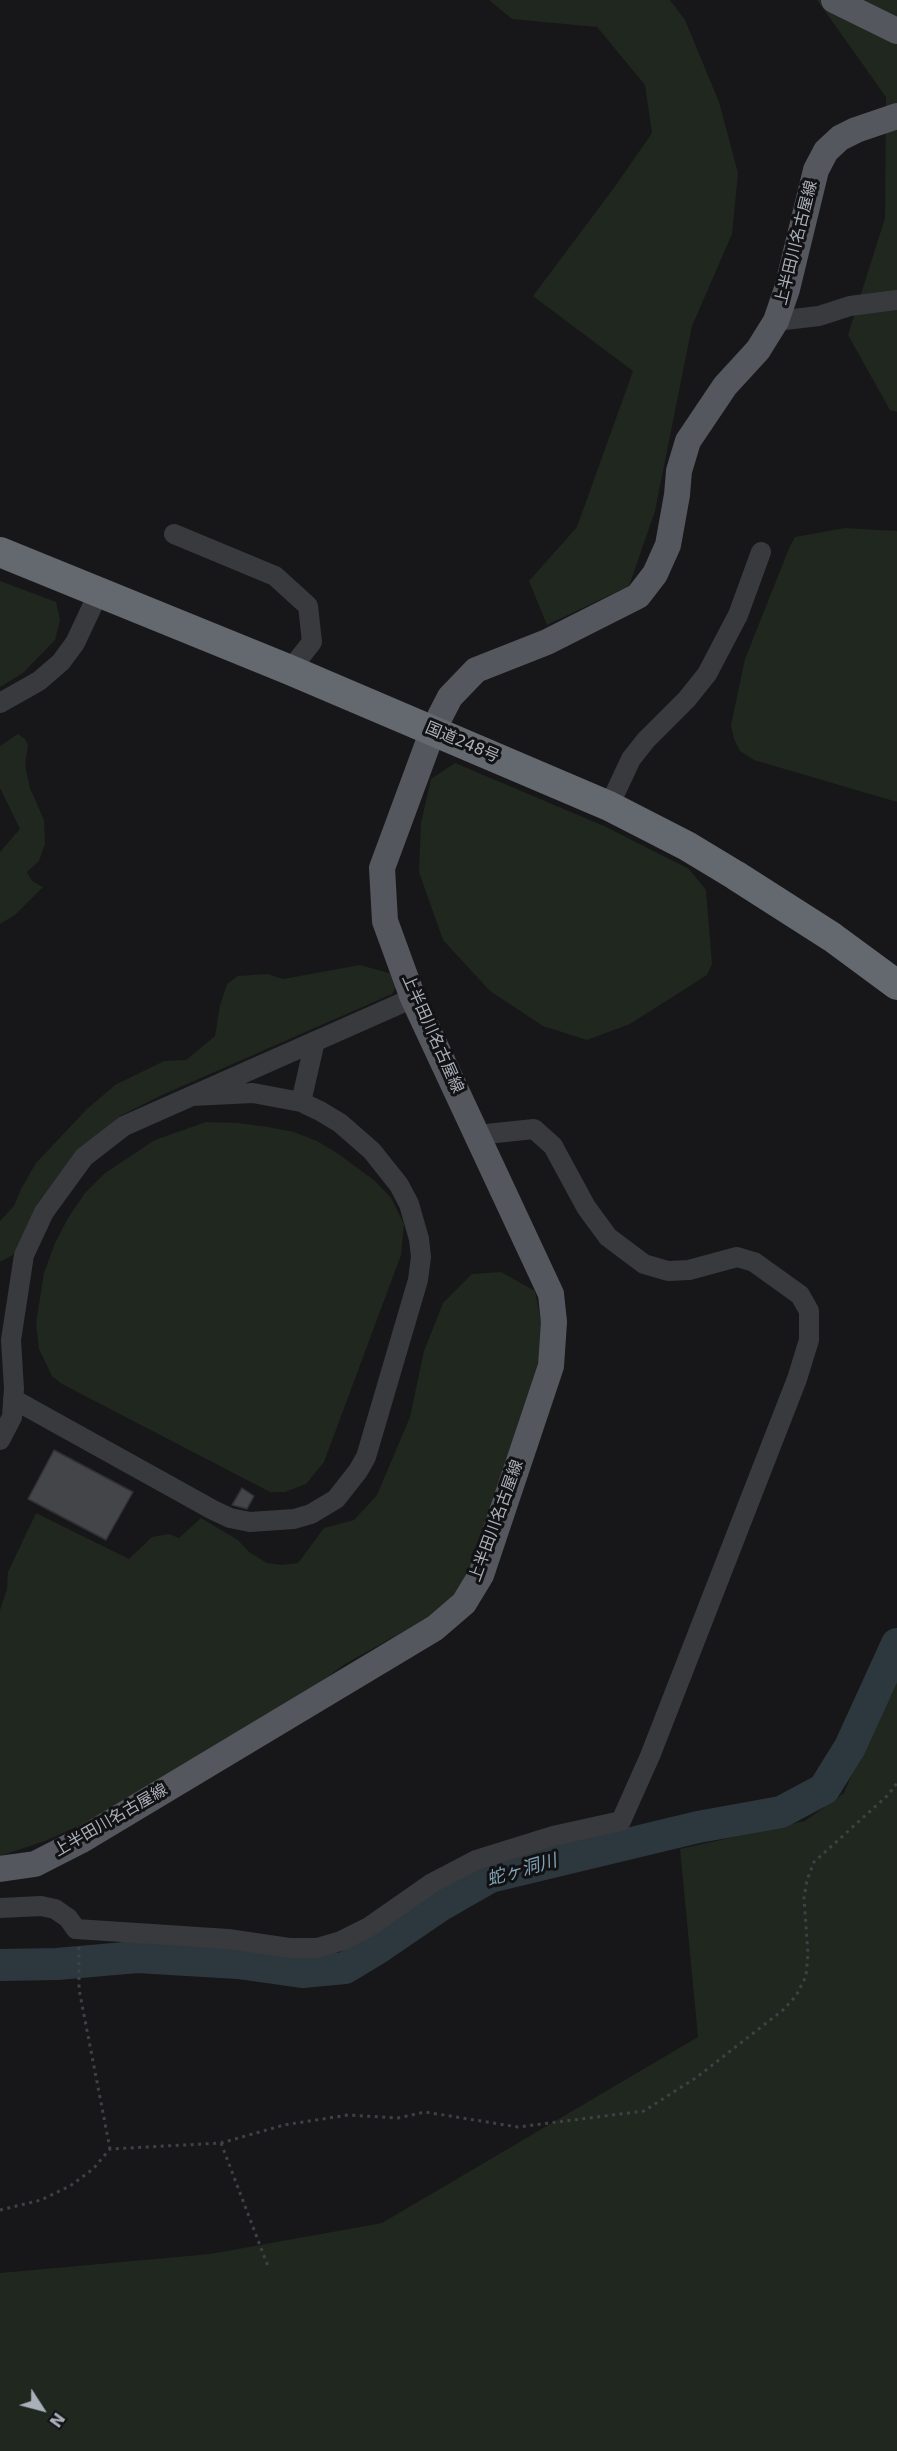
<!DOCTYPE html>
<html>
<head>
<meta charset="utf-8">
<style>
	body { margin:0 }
	#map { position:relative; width:897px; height:2451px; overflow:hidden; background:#171719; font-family:"DejaVu Sans",sans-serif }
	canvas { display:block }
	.north { position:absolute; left:12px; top:2379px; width:60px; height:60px; -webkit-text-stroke:4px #121214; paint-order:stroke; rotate:126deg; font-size:16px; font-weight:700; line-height:24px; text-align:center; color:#a9b0b9 }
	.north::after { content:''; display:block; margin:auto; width:21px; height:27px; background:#a9b0b9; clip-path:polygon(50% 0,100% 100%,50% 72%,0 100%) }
</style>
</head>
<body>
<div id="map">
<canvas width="897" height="2451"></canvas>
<div class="north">N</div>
</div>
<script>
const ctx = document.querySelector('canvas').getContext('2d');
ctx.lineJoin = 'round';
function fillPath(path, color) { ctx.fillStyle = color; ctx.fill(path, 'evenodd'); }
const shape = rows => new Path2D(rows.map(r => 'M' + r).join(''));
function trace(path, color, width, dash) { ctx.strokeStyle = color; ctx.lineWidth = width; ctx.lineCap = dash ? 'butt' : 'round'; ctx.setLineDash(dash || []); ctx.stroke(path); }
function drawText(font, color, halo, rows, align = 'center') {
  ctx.font = font + ' "DejaVu Sans","Noto Sans JP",sans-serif'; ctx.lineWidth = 6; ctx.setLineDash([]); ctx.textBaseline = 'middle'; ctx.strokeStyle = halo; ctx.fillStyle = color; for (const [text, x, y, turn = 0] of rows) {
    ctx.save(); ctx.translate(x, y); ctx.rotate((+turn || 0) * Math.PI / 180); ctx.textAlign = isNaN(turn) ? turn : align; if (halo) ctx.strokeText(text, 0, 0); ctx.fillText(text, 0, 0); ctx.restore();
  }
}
fillPath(shape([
	[489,0,670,0,685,20,719,102,738,173,732,234,692,326,655,511,629,586,547,625,529,581,577,527,633,371,533,296,616,185,652,133,645,85,597,27,512,19],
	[817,0,897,0,897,412,890,410,848,335,885,218,886,97],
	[845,528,897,531,897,802,754,760,740,751,734,739,731,725,745,659,790,546,795,537],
	[0,581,56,602,60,620,55,640,23,673,0,687],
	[18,734,25,739,28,745,25,765,30,788,44,820,45,844,39,861,27,872,32,881,43,887,15,915,0,924,0,852,20,829,0,788,0,746],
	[455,763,604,826,689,869,706,890,712,964,707,975,630,1024,587,1040,543,1026,490,991,443,940,419,872,421,823,431,779],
	[360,965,389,973,400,980,392,994,162,1095,120,1116,83,1147,63,1170,37,1204,13,1255,0,1262,0,1221,14,1206,21,1189,36,1163,87,1109,115,1085,164,1061,186,1060,215,1036,220,1005,227,984,238,976,268,974,283,979],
	[206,1122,238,1123,268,1127,294,1132,317,1141,337,1153,375,1181,391,1198,404,1224,401,1255,324,1462,306,1484,285,1492,270,1492,62,1384,52,1376,39,1349,36,1323,44,1273,55,1243,68,1218,85,1193,105,1173,155,1140],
	[501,1272,535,1291,544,1335,539,1361,469,1572,449,1603,433,1615,345,1664,292,1703,103,1815,45,1841,0,1856,0,1610,7,1589,8,1572,36,1513,129,1559,152,1537,169,1534,179,1538,201,1518,238,1540,249,1552,267,1563,281,1565,298,1563,324,1528,354,1520,377,1495,410,1417,424,1351,443,1303,472,1274],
	[897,1671,897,2451,0,2451,0,2273,210,2254,382,2223,698,2037,680,1849,805,1821,844,1793,883,1698]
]), '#1f271f');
trace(shape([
	[0,1965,57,1964,137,1957,238,1963,302,1972,345,1968,378,1948,441,1905,490,1877,698,1827,781,1812,824,1789,850,1747,897,1644]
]), '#2d383e', 32);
const building = shape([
	[54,1450,133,1492,106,1540,28,1499,54,1450],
	[242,1488,254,1496,247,1509,232,1505,242,1488]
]);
fillPath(building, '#434549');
trace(building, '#313135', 1.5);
trace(shape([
	[79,1947,79,1989,110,2149],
	[221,2143,269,2269],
	[0,2210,41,2200,70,2186,93,2169,110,2149,221,2143,284,2125,348,2115,398,2118,425,2112,518,2127,644,2111,697,2077,783,2010,796,1996,806,1976,808,1954,804,1898,807,1880,814,1862,888,1795,897,1783]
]), '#3e4145', 3, [3, 4.5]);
trace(shape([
	[776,321,819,316,850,306,897,300],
	[174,534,275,576,308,606,312,642,290,670],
	[0,703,39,681,61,662,75,643,99,592],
	[609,806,631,759,646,740,687,699,707,674,738,615,761,552],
	[301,1102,315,1041],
	[13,1399,213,1510,230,1518,250,1522,294,1519,311,1514,336,1499,358,1471,366,1457,418,1280,421,1257,419,1239,409,1204,399,1185,372,1151,340,1123,320,1111,301,1102,253,1093,191,1096],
	[0,1440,12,1417,14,1389,11,1340,24,1255,44,1212,84,1157,124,1126,413,998],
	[0,1908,41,1906,55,1909,68,1918,76,1929,228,1939,289,1948,317,1948,341,1941,369,1927,432,1883,476,1860,553,1836,621,1821,650,1756,797,1379,809,1340,809,1311,800,1295,754,1262,737,1257,689,1270,668,1271,644,1264,608,1237,586,1207,553,1146,534,1129,477,1135]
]), '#383a3e', 20);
trace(shape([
	[834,0,897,31],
	[0,1869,35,1864,80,1841,435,1628,464,1603,481,1575,551,1366,554,1322,551,1294,413,998,385,921,382,868,433,730,450,697,476,670,547,642,638,596,655,574,668,545,677,495,679,471,688,441,725,386,758,350,776,321,787,289,816,170,826,151,840,138,856,130,897,116]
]), '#54575d', 26);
trace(shape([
	[0,552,290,670,609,806,687,846,735,875,832,937,897,985]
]), '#64686f', 30);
drawText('16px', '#a9b0b9', '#121214', [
	["上半田川名古屋線",797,243,-76],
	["国道248号",462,743,23],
	["上半田川名古屋線",432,1034,66],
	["上半田川名古屋線",497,1521,-70],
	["上半田川名古屋線",111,1821,-30]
]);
drawText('italic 18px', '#80a2b5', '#121214', [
	["蛇ヶ洞川",522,1871,-16]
]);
</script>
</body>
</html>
